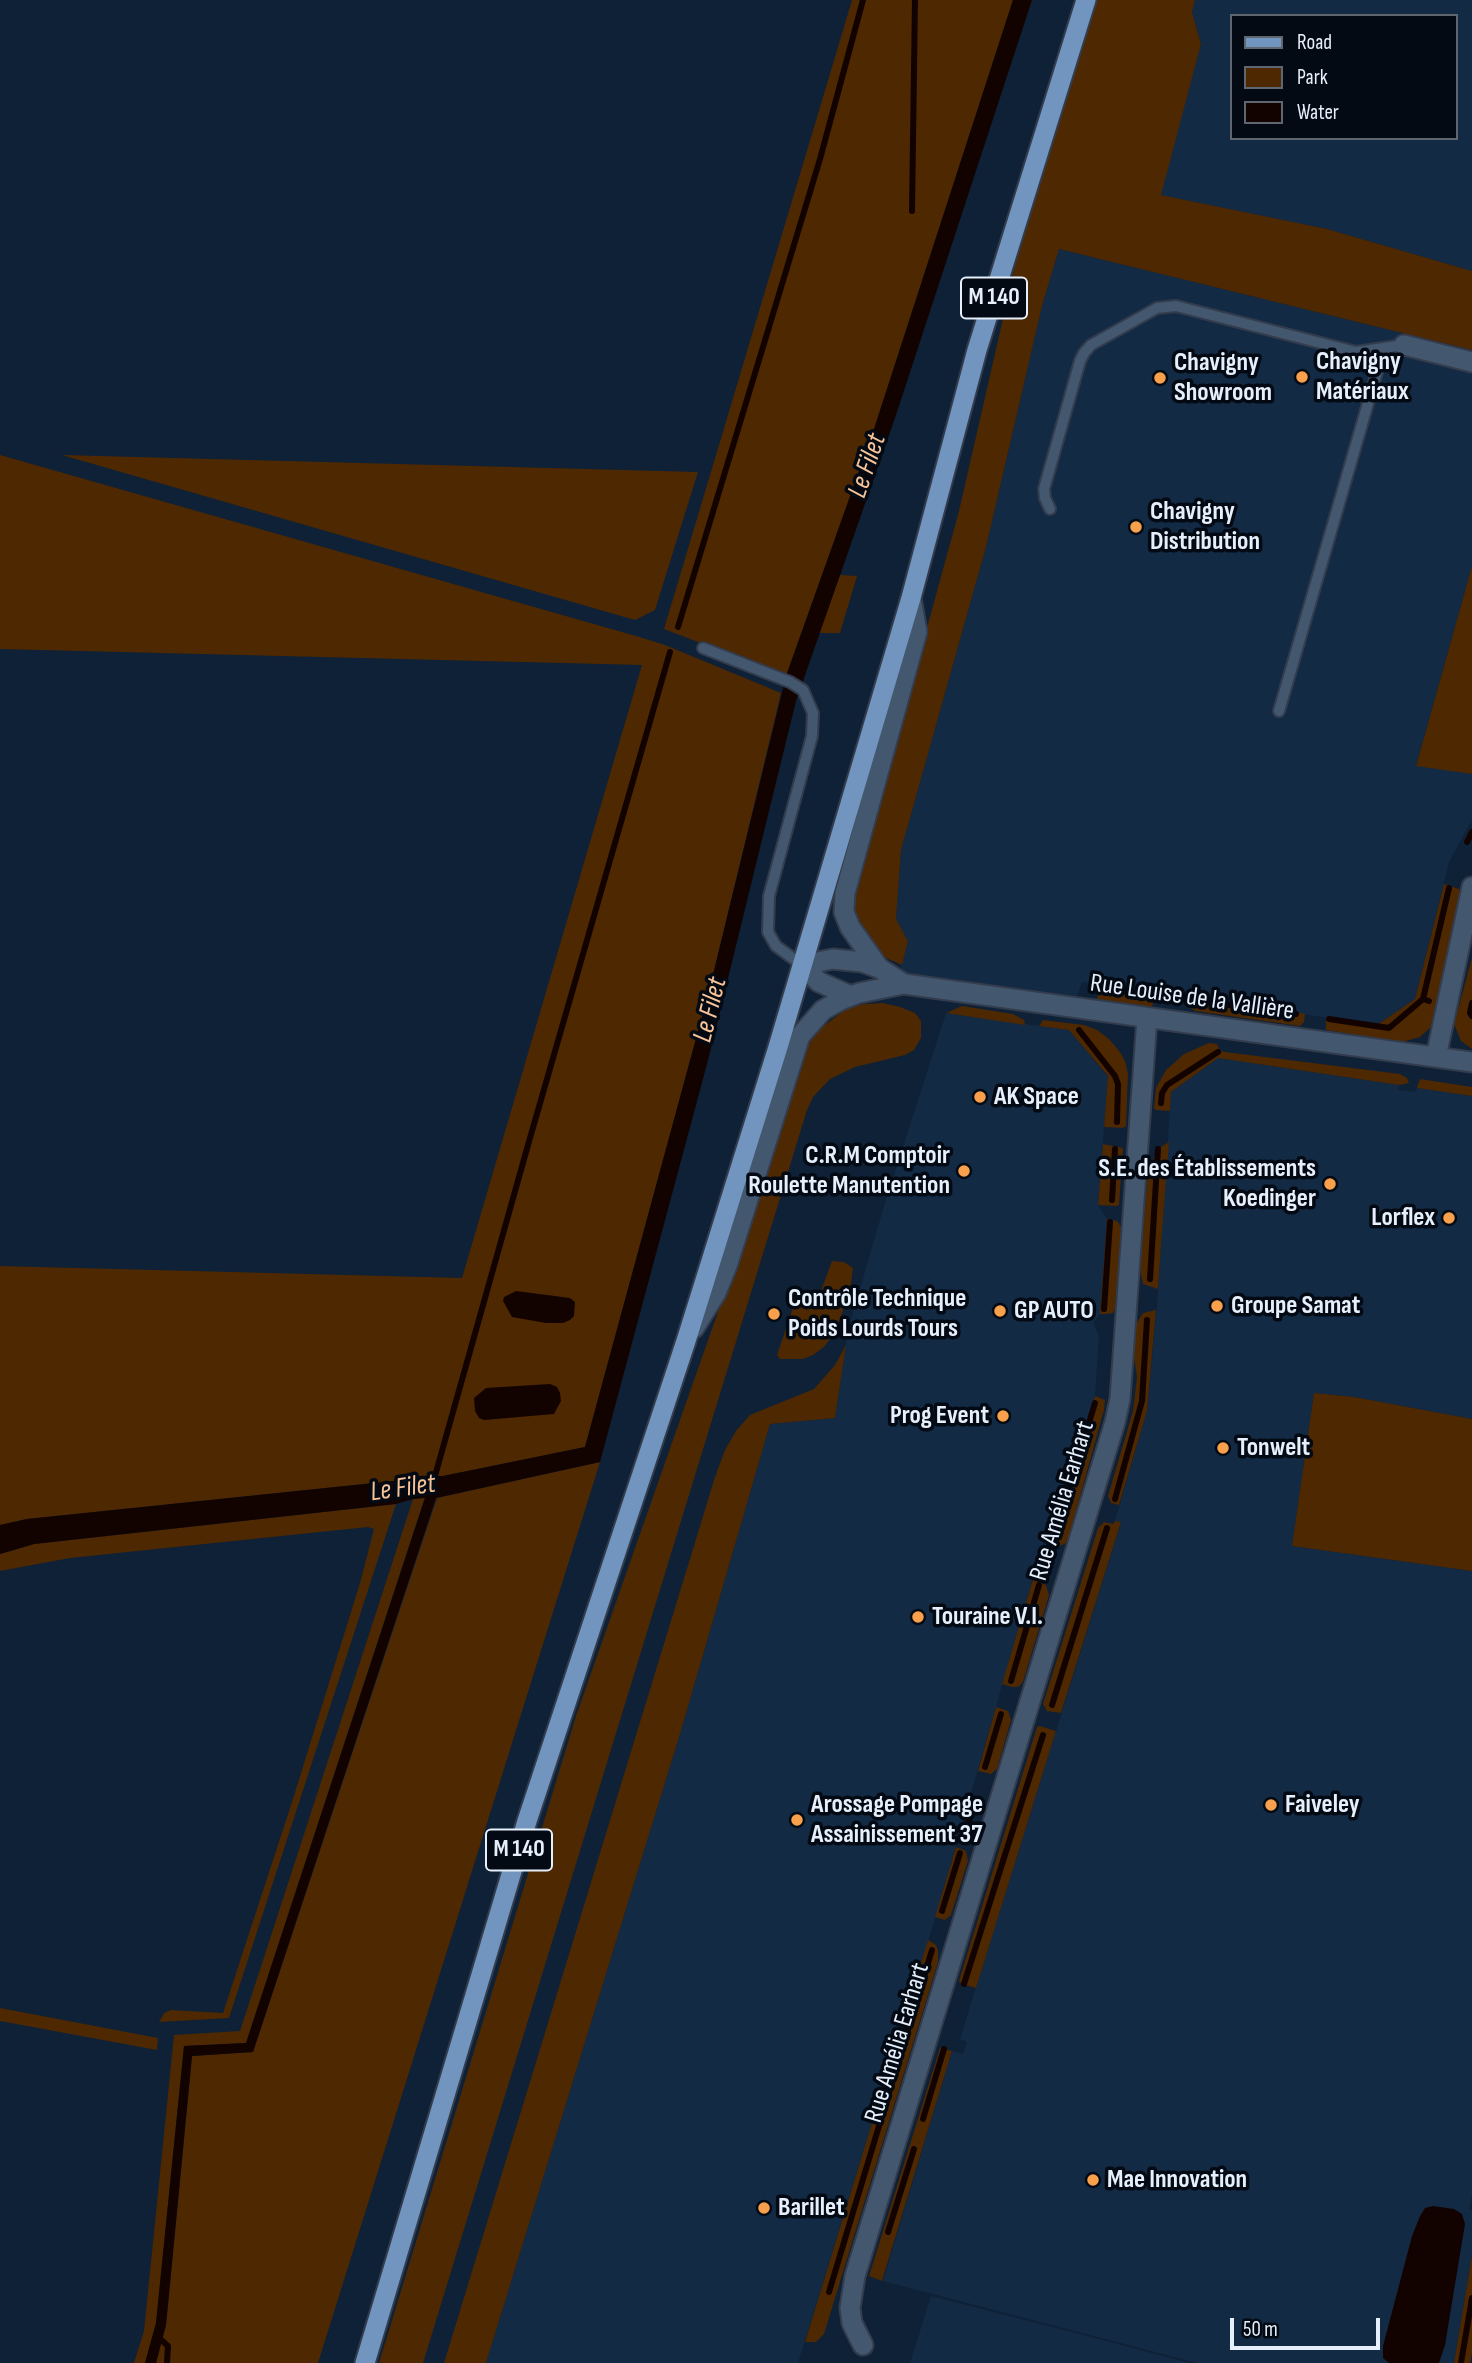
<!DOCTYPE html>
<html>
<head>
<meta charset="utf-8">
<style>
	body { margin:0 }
	#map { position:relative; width:1472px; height:2363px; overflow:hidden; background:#0e2136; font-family:"Sofia Sans Condensed",sans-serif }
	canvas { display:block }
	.legend { position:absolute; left:1230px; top:14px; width:228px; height:126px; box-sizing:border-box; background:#040a13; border:2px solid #5e6670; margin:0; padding:9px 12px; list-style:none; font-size:21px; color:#e6f0fc }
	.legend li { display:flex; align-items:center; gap:14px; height:35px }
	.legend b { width:35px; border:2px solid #5e6670 }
	.scale { position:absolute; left:1230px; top:2318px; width:150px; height:32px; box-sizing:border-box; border:4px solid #e6f0fc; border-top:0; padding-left:9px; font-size:21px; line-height:24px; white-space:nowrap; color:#e6f0fc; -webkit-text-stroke:5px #040a13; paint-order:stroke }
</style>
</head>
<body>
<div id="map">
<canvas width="1472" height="2363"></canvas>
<ul class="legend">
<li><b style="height:9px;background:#7195bf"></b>Road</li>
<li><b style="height:19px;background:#4e2800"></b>Park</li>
<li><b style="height:19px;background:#130300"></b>Water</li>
</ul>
<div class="scale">50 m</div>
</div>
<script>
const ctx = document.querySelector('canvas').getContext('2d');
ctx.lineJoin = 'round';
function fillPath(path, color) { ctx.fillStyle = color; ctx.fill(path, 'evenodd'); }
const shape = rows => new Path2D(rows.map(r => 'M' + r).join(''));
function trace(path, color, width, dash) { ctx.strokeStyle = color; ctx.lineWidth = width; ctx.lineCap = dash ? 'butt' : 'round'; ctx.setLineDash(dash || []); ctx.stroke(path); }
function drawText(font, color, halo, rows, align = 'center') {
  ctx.font = font + ' "Sofia Sans Condensed",sans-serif'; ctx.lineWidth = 7; ctx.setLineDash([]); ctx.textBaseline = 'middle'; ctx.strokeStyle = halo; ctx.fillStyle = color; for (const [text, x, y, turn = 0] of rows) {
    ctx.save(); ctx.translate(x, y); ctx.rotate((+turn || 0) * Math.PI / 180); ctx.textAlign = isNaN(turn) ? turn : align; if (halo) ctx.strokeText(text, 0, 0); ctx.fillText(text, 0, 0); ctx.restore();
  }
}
fillPath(shape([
	[1195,0,1472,0,1472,271,1327,229,1160,195,1201,44,1192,12],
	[1232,16,1456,16,1456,138,1232,138],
	[1059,249,1472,350,1472,566,1416,765,1472,774,1472,820,1449,862,1415,999,1377,1025,1082,982,1077,996,900,972,908,941,896,919,901,850,986,547,1042,306],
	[946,1013,1069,1030,1108,1077,1098,1205,1107,1219,1100,1314,1093,1323,1099,1336,1095,1396,1052,1544,1038,1560,937,1912,798,2363,486,2363,680,1734,770,1424,835,1418,848,1330,884,1206],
	[1218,1058,1399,1085,1398,1090,1416,1092,1417,1088,1472,1096,1472,1419,1354,1397,1314,1393,1292,1546,1472,1571,1472,2194,1469,2209,1472,2210,1472,2254,1454,2363,1197,2363,883,2281,952,2051,963,2054,967,2042,960,2039,1121,1523,1115,1521,1147,1411,1157,1305,1171,1092],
	[931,2296,1076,2333,1190,2363,910,2363]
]), '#132a44');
fillPath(shape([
	[852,0,1013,0,874,429,786,676,664,629],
	[1097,0,1195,0,1192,12,1201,44,1161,195,1327,229,1472,271,1472,350,1059,249,1042,306,986,547,901,850,896,919,908,941,902,965,884,957,871,946,855,917,852,901,959,511,1023,231,1077,55],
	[0,455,636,636,665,645,781,693,710,987,585,1447,443,1476,422,1476,403,1480,27,1519,0,1525,0,1266,462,1278,642,665,0,649],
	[62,455,698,472,655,610,635,620],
	[1472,566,1472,774,1416,766],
	[840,575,857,576,840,633,819,633],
	[1444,884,1459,889,1461,894,1434,1016,1430,1028,1420,1037,1402,1042,1326,1030,1326,1017,1377,1025,1415,999],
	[1472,958,1472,1049,1461,1041,1454,1024],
	[1101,985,1156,992,1152,1007,1097,999],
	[1191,997,1305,1014,1304,1022,1300,1026,1195,1011,1191,1008],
	[883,1003,900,1007,915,1013,921,1021,921,1038,914,1050,905,1055,855,1067,830,1079,813,1097,807,1110,423,2363,379,2363,576,1716,726,1289,808,1043,821,1028,846,1009,864,1004],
	[962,1006,1013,1014,1024,1020,1025,1025,946,1013],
	[1043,1020,1084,1025,1097,1030,1109,1039,1120,1052,1125,1061,1128,1073,1126,1126,1123,1128,1104,1127,1108,1076,1069,1030,1039,1026],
	[1209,1043,1217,1044,1220,1051,1225,1052,1400,1074,1407,1078,1409,1083,1399,1085,1218,1058,1171,1092,1170,1111,1156,1110,1154,1108,1156,1088,1166,1070,1184,1054],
	[1420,1079,1472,1087,1472,1096,1417,1088],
	[1169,1142,1161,1245,1158,1289,1143,1284,1140,1270,1148,1171,1158,1149],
	[1103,1144,1123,1148,1119,1205,1116,1206,1098,1205],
	[1107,1219,1117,1221,1121,1227,1115,1309,1113,1313,1107,1314,1100,1314],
	[832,1261,844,1262,853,1268,850,1291,836,1330,824,1347,813,1355,803,1359,780,1359,777,1355,799,1290,819,1296],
	[1156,1310,1147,1411,1119,1505,1111,1503,1108,1496,1133,1411,1137,1377,1134,1358,1136,1324,1143,1313],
	[846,1345,835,1418,770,1424,680,1734,486,2363,444,2363,715,1477,725,1450,736,1431,750,1415,814,1389,835,1365],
	[1314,1393,1354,1397,1472,1419,1472,1571,1292,1546],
	[1095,1396,1105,1400,1104,1410,1069,1536,1066,1543,1058,1547,1052,1544],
	[600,1462,318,2363,156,2363,166,2325,192,2056,253,2052,437,1498],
	[425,1497,246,2043,184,2046,156,2323,145,2363,134,2363,144,2331,174,2035,240,2031,413,1499],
	[396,1504,229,2018,159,2022,164,2013,171,2010,223,2013,292,1802,360,1583,374,1529,368,1527,70,1558,0,1571,0,1554,34,1544],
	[1115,1521,1121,1522,1061,1713,1047,1711,1043,1704,1098,1528,1104,1522,1113,1524],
	[1033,1579,1046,1585,1049,1595,1023,1682,1018,1687,1012,1687,1002,1684],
	[996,1707,1008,1711,1011,1720,997,1769,991,1774,978,1771],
	[1040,1726,1056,1731,976,1988,962,1984,959,1981,1037,1727],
	[956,1847,966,1851,968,1861,951,1915,945,1920,935,1917],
	[928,1940,936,1945,938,1950,938,1962,824,2334,816,2342,805,2342],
	[0,2008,158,2038,157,2050,0,2021],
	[940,2048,952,2051,882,2281,869,2276],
	[1472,2255,1472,2353,1470,2363,1454,2363]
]), '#4e2800');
fillPath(shape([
	[1013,0,1032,0,895,418,796,701,707,1064,600,1462,436,1498,253,2052,192,2056,166,2325,156,2363,145,2363,156,2323,184,2046,246,2043,425,1498,413,1499,396,1504,34,1544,0,1554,0,1525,27,1519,403,1480,422,1476,443,1476,585,1447,710,987,786,676,874,429],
	[516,1291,570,1298,575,1302,574,1316,570,1320,563,1323,546,1323,512,1317,503,1301,504,1297],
	[550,1384,557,1387,560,1393,561,1401,554,1414,484,1420,479,1418,475,1411,474,1398,486,1388],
	[1433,2206,1454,2209,1462,2214,1465,2224,1445,2345,1439,2363,1389,2363,1383,2358,1383,2346,1412,2236,1420,2216,1425,2208]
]), '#130300');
trace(shape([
	[912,211,915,0],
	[678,627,820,159,863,0],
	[1467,842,1472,832],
	[1105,988,1148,994],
	[1199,1001,1296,1014],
	[1429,1001,1423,999,1449,888],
	[1472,1003,1470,1013,1472,1016],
	[1329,1019,1389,1028,1423,999],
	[1079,1030,1115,1076,1118,1084,1117,1122],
	[1161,1103,1162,1093,1167,1085,1218,1052],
	[1112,1200,1115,1149],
	[1150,1279,1158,1149],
	[1104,1309,1110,1222],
	[433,1483,528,1145,670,652],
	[1115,1499,1142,1401,1147,1320],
	[1054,1538,1095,1403],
	[1011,1681,1039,1585],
	[1052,1705,1107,1528],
	[985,1767,1001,1714],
	[968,1824,974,1804],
	[942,1911,960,1853],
	[964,1984,1043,1735],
	[923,2119,944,2049],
	[888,2232,914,2149],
	[829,2292,932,1950],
	[158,2337,168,2346,167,2363],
	[1461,2363,1472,2298]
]), '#130300', 6);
const service = shape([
	[1050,509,1045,498,1044,489,1080,361,1084,353,1091,345,1157,308,1176,306,1356,352,1404,345],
	[703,648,790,682,803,690,813,713,812,736,769,896,768,932,776,946,802,965],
	[1279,711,1384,348]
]);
const minor = shape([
	[1404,345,1472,362],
	[802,965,833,959,862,962,879,968,904,984,1472,1062],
	[802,965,819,982,851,996],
	[879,968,850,927,844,912,845,893,917,632,911,598],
	[1436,1057,1472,887],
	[694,1328,716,1293,727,1266,800,1036,823,1010,841,1000,859,993,904,984],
	[863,2345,852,2323,850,2308,855,2276,1115,1422,1120,1399,1147,1018]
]);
const primary = shape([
	[365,2363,527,1821,686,1341,778,1047,911,598,977,350,1086,0]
]);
trace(service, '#333c4d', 14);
trace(minor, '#333c4d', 23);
trace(primary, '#333c4d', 23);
trace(service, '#43576f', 10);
trace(minor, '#43576f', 19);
trace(primary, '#7195bf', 19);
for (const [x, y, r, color] of [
	[1302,377,7,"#f9a04d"],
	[1160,378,7,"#f9a04d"],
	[1136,527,7,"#f9a04d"],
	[980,1097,7,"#f9a04d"],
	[964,1171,7,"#f9a04d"],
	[1330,1184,7,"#f9a04d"],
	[1449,1218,7,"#f9a04d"],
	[1217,1306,7,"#f9a04d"],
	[1000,1311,7,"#f9a04d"],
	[774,1314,7,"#f9a04d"],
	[1003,1416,7,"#f9a04d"],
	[1223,1448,7,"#f9a04d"],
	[918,1617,7,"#f9a04d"],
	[1271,1805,7,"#f9a04d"],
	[797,1820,7,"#f9a04d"],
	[1093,2180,7,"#f9a04d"],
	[764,2208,7,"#f9a04d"]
]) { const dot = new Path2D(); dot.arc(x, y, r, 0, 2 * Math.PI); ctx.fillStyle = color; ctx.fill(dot); trace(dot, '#040a13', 2.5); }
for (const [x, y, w] of [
	[994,298,66],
	[519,1850,66]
]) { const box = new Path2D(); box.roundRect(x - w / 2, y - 20.5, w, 41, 5); ctx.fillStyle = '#040a13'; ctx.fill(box); trace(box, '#e6f0fc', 2); }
drawText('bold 24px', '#e6f0fc', null, [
	["M 140",994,298],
	["M 140",519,1850]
]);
drawText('bold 26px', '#e6f0fc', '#040a13', [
	["Chavigny",1316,362],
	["Matériaux",1316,392],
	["Chavigny",1174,363],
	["Showroom",1174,393],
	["Chavigny",1150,512],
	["Distribution",1150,542],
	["AK Space",994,1097],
	["C.R.M Comptoir",950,1156,"right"],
	["Roulette Manutention",950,1186,"right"],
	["S.E. des Établissements",1316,1169,"right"],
	["Koedinger",1316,1199,"right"],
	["Lorflex",1435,1218,"right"],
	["Contrôle Technique",788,1299],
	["Poids Lourds Tours",788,1329],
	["Groupe Samat",1231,1306],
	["GP AUTO",1014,1311],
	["Prog Event",989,1416,"right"],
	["Tonwelt",1237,1448],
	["Touraine V.I.",932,1617],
	["Arossage Pompage",811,1805],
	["Assainissement 37",811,1835],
	["Faiveley",1285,1805],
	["Mae Innovation",1107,2180],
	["Barillet",778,2208]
], 'left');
drawText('26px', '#e6f0fc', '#040a13', [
	["Rue Louise de la Vallière",1192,998,8],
	["Rue Amélia Earhart",1063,1501,-73],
	["Rue Amélia Earhart",898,2043,-73]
]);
drawText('italic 28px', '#f8c397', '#040a13', [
	["Le Filet",868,466,-71],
	["Le Filet",711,1010,-76],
	["Le Filet",403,1489,-8]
]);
</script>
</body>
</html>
